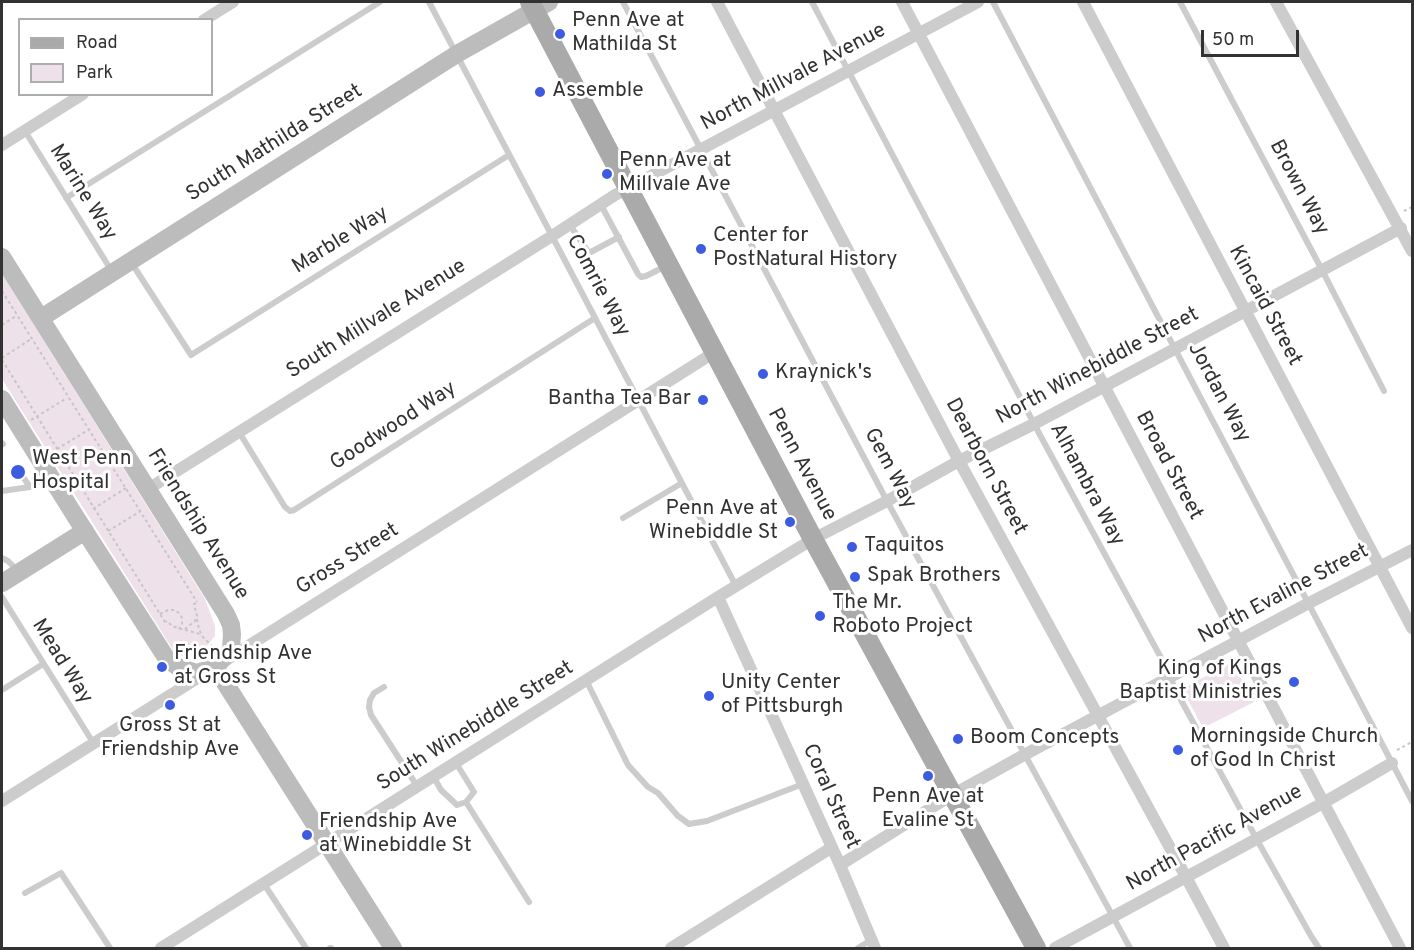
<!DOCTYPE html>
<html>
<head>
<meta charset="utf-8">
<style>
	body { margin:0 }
	#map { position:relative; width:1414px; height:950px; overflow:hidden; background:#fff; font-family:Overpass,sans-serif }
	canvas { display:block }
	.frame { position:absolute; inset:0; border:3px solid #323232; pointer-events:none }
	.legend { position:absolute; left:18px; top:18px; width:195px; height:78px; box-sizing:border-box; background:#fff; border:2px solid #adadad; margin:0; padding:8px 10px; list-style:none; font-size:18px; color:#323232 }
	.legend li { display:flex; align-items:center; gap:12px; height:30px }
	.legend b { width:30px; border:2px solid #adadad }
	.scale { position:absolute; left:1201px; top:30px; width:98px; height:27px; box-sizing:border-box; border:3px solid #323232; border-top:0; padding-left:8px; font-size:18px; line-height:21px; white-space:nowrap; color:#323232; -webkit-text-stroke:4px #fff; paint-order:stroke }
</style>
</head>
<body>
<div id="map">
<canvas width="1414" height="950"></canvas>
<div class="frame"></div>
<ul class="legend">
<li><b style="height:8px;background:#aaa"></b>Road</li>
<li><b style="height:16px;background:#eee1e9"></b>Park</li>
</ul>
<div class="scale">50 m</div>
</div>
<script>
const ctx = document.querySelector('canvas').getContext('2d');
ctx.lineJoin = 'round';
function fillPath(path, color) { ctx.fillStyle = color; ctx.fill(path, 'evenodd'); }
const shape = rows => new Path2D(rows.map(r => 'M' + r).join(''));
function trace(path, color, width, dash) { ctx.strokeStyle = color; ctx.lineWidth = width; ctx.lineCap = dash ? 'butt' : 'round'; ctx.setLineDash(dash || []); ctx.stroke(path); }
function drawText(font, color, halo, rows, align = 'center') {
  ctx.font = font + ' Overpass,sans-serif'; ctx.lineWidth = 6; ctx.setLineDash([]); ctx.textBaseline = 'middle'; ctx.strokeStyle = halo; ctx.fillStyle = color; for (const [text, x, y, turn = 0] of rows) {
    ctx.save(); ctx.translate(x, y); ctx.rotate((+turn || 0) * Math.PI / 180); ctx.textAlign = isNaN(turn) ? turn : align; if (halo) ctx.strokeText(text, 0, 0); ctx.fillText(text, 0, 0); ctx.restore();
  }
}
fillPath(shape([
	[2,274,205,599,215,626,215,636,208,645,200,652,190,657,181,656,173,650,2,379],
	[1232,662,1254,702,1203,728,1182,689]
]), '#eee1e9');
trace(shape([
	[1404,211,1412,207],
	[2,291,197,602],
	[2,325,16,316],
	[2,358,31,339],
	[2,360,165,622],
	[31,420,67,398],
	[57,449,90,429],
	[93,509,126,488],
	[108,531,141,511],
	[160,614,168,610,174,610,179,613,182,618,182,624,179,629],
	[197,619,199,629,202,636,212,646],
	[164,622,167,621,172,626,184,630,195,621,197,616,194,604,198,602],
	[185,630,197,633,202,636],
	[1397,750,1412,742]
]), '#c6c6c6', 2, [3, 3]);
trace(shape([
	[429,2,736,586],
	[623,2,887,501,1130,948],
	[812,2,1040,435,1166,667,1175,689,1256,838,1311,936,1319,948],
	[993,2,1412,801],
	[1180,2,1322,270,1384,391],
	[25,131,111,270],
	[66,198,380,2],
	[601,205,638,274,641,277,646,276,666,266],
	[570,225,589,253,619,237],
	[131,262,191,355,509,155],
	[239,432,285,507,290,511,294,510,595,318],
	[2,443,3,444],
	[16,467,30,487,47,477],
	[2,491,30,487],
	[623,518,682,483],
	[2,558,8,561,18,571],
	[2,597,94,744],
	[586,680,628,765,648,787,658,793,678,816,689,824,707,821,803,784],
	[384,687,374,693,370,700,369,707,371,715,417,786],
	[2,690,43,664],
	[433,776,441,790,457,805,466,802,474,792,456,763],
	[466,802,529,902],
	[264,884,306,948],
	[25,893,61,873,110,948],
	[330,948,331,948],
	[858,948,871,940]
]), '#ccc', 6);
trace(shape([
	[717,2,959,461,1186,877,1224,948],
	[902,2,1400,948],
	[1083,2,1412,628],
	[1276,2,1412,251],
	[204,20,233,2],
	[2,145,83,94],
	[148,489,552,236,615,195,978,2],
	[718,597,840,865,875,948],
	[226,660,715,352],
	[2,801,207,672],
	[840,865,952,795,1024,755,1309,603,1412,550],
	[161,948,718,597,813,539,887,501,959,461,1034,424,1401,228],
	[671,948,831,848],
	[1055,948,1323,803,1392,763]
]), '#ccc', 12);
trace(shape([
	[2,257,226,614,231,625,232,634,231,650,215,667,197,673,178,667,167,659,77,519,2,399],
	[41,318,457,54,549,2],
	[2,583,85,531],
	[215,667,393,948]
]), '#bcbcbc', 18);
trace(shape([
	[530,2,813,539,1036,948]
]), '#aaa', 20);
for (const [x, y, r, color] of [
	[560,34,6,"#3d5be0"],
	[540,92,6,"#3d5be0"],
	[607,174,6,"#3d5be0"],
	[701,249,6,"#3d5be0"],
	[763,374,6,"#3d5be0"],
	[703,400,6,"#3d5be0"],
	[18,472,8,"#3d5be0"],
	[790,522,6,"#3d5be0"],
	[852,547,6,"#3d5be0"],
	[855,577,6,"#3d5be0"],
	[820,616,6,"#3d5be0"],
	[162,667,6,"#3d5be0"],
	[1294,682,6,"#3d5be0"],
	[709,696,6,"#3d5be0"],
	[170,705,6,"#3d5be0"],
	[958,739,6,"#3d5be0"],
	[1178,750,6,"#3d5be0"],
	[928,776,6,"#3d5be0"],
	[307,835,6,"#3d5be0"]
]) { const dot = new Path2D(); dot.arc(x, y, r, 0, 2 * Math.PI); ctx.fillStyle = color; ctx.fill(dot); trace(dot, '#fff', 2); }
drawText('21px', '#323232', '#fff', [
	["Penn Ave at",572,22],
	["Mathilda St",572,46],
	["Assemble",552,92],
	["Penn Ave at",619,162],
	["Millvale Ave",619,186],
	["Center for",713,237],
	["PostNatural History",713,261],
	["Kraynick's",775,374],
	["Bantha Tea Bar",691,400,"right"],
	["West Penn",32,460],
	["Hospital",32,484],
	["Penn Ave at",778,510,"right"],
	["Winebiddle St",778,534,"right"],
	["Taquitos",864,547],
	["Spak Brothers",867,577],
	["The Mr.",832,604],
	["Roboto Project",832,628],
	["Friendship Ave",174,655],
	["at Gross St",174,679],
	["King of Kings",1282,670,"right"],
	["Baptist Ministries",1282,694,"right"],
	["Unity Center",721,684],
	["of Pittsburgh",721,708],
	["Gross St at",170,727,"center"],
	["Friendship Ave",170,751,"center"],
	["Morningside Church",1190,738],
	["of God In Christ",1190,762],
	["Boom Concepts",970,739],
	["Penn Ave at",928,798,"center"],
	["Evaline St",928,822,"center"],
	["Friendship Ave",319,823],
	["at Winebiddle St",319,847]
], 'left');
drawText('21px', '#323232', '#fff', [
	["North Millvale Avenue",794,78,-28],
	["South Mathilda Street",275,144,-32],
	["Brown Way",1298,188,62],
	["Marine Way",82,193,58],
	["Marble Way",341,241,-32],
	["Comrie Way",597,286,62],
	["Kincaid Street",1264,306,62],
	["South Millvale Avenue",377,320,-32],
	["North Winebiddle Street",1098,367,-28],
	["Jordan Way",1218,393,62],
	["Goodwood Way",394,427,-33],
	["Penn Avenue",801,465,62],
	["Broad Street",1168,466,62],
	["Dearborn Street",985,467,62],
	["Gem Way",889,469,62],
	["Alhambra Way",1086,485,62],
	["Friendship Avenue",197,525,58],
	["Gross Street",348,560,-32],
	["North Evaline Street",1284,595,-28],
	["Mead Way",61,662,58],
	["South Winebiddle Street",476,727,-32],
	["Coral Street",830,797,66],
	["North Pacific Avenue",1215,839,-29]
]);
</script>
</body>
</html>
